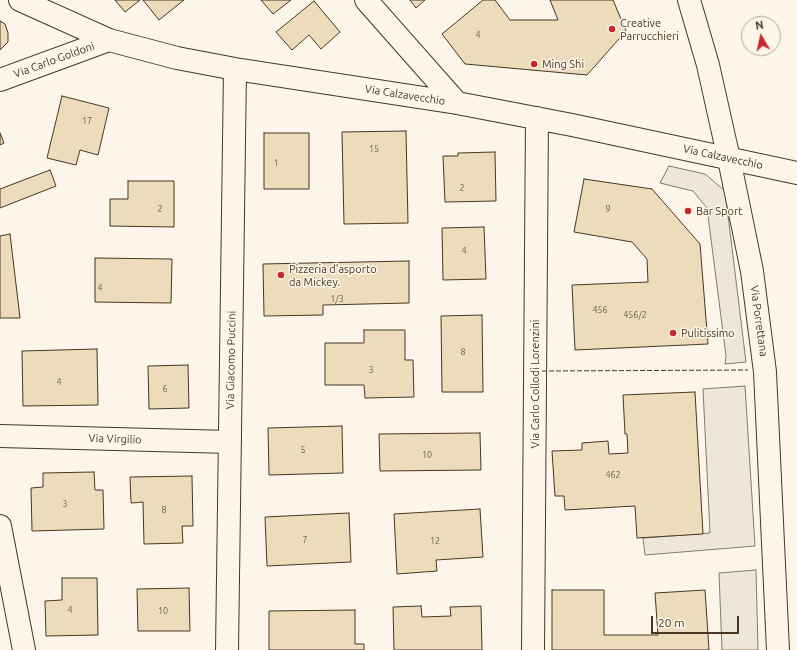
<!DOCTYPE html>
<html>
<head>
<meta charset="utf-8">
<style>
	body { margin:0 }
	#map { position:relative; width:797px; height:650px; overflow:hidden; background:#fbf6e9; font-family:Ubuntu,sans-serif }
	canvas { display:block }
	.north { position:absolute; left:741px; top:16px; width:40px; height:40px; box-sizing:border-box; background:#fbf6e9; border:1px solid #b4a999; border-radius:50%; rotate:351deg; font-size:11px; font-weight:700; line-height:16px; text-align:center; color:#4a3520 }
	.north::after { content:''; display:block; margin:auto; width:14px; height:18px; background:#c62828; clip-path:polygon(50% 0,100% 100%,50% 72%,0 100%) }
	.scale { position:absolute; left:651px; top:616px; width:88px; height:18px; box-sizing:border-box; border:2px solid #4a3520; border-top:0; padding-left:5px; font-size:12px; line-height:14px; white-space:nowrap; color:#4a3520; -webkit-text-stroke:3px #fbf6e9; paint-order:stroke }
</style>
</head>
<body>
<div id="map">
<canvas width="797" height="650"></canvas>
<div class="north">N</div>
<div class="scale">20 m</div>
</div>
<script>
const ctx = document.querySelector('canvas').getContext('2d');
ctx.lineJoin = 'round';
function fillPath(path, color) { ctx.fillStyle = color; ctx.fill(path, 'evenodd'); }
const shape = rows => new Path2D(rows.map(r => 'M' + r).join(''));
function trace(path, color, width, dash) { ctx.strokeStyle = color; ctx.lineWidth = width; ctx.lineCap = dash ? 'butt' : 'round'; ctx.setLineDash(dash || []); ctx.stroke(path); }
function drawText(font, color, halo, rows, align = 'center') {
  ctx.font = font + ' Ubuntu,sans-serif'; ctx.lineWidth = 3; ctx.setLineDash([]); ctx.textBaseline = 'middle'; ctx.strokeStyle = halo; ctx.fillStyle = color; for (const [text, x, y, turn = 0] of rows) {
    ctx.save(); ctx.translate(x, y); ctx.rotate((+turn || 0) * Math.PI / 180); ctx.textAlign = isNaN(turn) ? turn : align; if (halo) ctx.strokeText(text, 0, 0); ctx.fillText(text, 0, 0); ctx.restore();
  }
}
const parking = shape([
	[669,166,705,174,725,191,746,362,725,364,726,356,707,208,693,191,660,183,669,166],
	[745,386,755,546,645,555,643,538,710,533,703,389,745,386],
	[756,570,758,650,722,650,719,573,756,570]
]);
fillPath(parking, '#ede7d9');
trace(parking, '#887966', 1);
const building = shape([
	[115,0,140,0,125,12,115,0],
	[143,0,184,0,159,20,143,0],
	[261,0,291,0,273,14,261,0],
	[410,0,425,0,416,8,410,0],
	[483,0,495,0,510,20,558,20,550,0,613,0,626,31,587,75,465,64,442,34,483,0],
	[314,1,340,32,321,49,309,35,292,50,276,32,314,1],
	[0,21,5,24,8,33,8,42,0,50,0,21],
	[62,96,109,108,98,155,80,150,76,165,47,158,62,96],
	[406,131,408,223,344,224,342,132,406,131],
	[0,133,4,143,0,145,0,133],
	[264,133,309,133,309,189,264,189,264,133],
	[495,152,496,201,445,202,443,156,458,156,458,153,495,152],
	[50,170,56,186,0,208,0,189,50,170],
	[584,179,652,189,700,244,708,344,575,350,572,285,648,282,647,259,632,242,574,232,584,179],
	[128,181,174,181,174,227,110,226,110,199,128,199,128,181],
	[484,227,486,279,443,280,442,228,484,227],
	[10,234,20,318,0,318,0,236,10,234],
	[95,258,172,259,171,303,95,302,95,258],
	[409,261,409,303,323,305,323,315,264,316,263,264,409,261],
	[482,315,483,392,442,392,441,316,482,315],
	[364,330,405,330,405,360,413,360,414,397,365,398,364,385,325,385,325,343,364,343,364,330],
	[97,349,98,405,23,406,22,351,97,349],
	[188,365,189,408,149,409,148,366,188,365],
	[695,392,703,534,637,538,635,506,565,510,564,496,555,496,552,451,582,450,582,443,608,441,609,454,628,453,627,434,625,434,623,395,695,392],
	[342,426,343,473,269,475,268,428,342,426],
	[480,433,481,470,380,471,379,434,480,433],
	[94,472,95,490,103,490,104,529,32,531,31,488,43,487,43,473,94,472],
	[192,476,193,526,182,526,183,543,144,544,143,502,131,503,130,477,192,476],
	[480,509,483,557,436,560,437,571,397,574,394,514,480,509],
	[349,513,351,562,267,566,265,517,349,513],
	[62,578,97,578,98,635,46,636,45,601,62,600,62,578],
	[189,588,190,631,138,631,137,589,189,588],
	[552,590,604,590,604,635,658,635,655,593,705,590,709,650,552,650,552,590],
	[421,606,422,617,451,616,450,607,481,606,482,650,394,650,393,607,421,606],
	[355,610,355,644,364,644,364,650,269,650,269,611,355,610]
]);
fillPath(building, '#ecdcbc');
trace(building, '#4a3520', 1);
const minor = shape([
	[20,0,109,40,177,58,235,69,457,103,572,125,797,173],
	[366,0,457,103],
	[0,80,109,40],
	[0,436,230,442],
	[0,526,24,650],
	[227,650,235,69],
	[533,650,537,118]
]);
const major = shape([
	[689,0,708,65,729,159,752,271,765,372,778,650]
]);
trace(minor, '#4a3520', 24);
trace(major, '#4a3520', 24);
trace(minor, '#fbf6e9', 22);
trace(major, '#fbf6e9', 22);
trace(shape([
	[542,371,748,370]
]), '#4a3520', 1, [5, 2]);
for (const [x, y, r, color] of [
	[612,29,4,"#c62828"],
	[534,64,4,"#c62828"],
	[688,211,4,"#c62828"],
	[281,275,4,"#c62828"],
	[673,333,4,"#c62828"]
]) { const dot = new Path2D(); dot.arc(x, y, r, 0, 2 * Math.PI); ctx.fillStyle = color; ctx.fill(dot); trace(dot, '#fbf6e9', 1.5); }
drawText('9px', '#725f47', null, [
	["4",478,35],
	["17",87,121],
	["15",374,149],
	["1",276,163],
	["2",462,188],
	["2",160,209],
	["9",608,209],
	["4",464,251],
	["4",100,288],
	["1/3",337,299],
	["456",600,310],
	["456/2",635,315],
	["8",463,352],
	["3",371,370],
	["4",59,382],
	["6",165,389],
	["5",303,450],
	["10",427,455],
	["462",613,475],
	["3",65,504],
	["8",164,510],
	["7",305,540],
	["12",435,541],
	["4",70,610],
	["10",163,611]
]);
drawText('11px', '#4a3520', '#fbf6e9', [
	["Creative",620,23],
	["Parrucchieri",620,36],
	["Ming Shi",542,64],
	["Bar Sport",696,211],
	["Pizzeria d'asporto",289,269],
	["da Mickey.",289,282],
	["Pulitissimo",681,333]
], 'left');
drawText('11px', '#4a3520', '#fbf6e9', [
	["Via Carlo Goldoni",54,60,-20],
	["Via Calzavecchio",405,95,9],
	["Via Calzavecchio",723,157,12],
	["Via Porrettana",759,321,82],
	["Via Giacomo Puccini",231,360,-89],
	["Via Carlo Collodi Lorenzini",535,384,-90],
	["Via Virgilio",115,439,2]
]);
</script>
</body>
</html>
